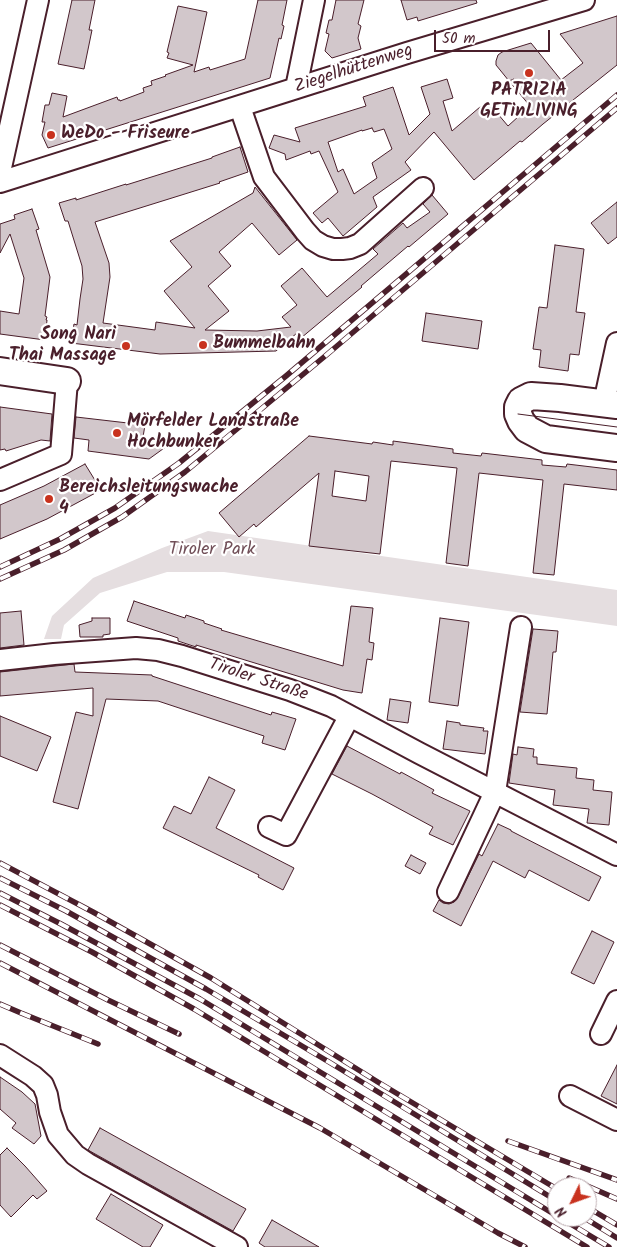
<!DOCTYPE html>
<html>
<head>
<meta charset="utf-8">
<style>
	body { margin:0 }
	#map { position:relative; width:617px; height:1247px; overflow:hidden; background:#fff; font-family:Kalam,sans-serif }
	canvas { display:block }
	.north { position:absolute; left:547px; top:1177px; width:50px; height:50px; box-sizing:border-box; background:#fff; border:1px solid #b7a5aa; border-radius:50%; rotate:228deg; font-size:14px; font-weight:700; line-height:20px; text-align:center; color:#4a1f2b }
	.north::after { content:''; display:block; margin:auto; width:18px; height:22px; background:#c8321e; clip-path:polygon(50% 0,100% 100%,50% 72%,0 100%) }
	.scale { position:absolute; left:434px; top:30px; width:116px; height:22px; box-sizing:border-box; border:2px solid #4a1f2b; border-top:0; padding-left:6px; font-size:15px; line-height:18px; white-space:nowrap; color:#4a1f2b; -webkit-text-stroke:4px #fff; paint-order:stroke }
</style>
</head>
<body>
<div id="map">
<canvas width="617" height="1247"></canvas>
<div class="north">N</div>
<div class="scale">50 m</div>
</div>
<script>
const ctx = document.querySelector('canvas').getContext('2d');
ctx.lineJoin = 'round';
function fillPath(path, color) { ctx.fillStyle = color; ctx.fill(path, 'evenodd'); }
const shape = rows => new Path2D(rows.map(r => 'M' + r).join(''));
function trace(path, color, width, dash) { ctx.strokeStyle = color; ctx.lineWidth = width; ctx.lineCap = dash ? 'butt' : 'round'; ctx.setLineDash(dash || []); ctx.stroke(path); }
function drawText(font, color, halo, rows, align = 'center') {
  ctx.font = font + ' Kalam,sans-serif'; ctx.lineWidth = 4.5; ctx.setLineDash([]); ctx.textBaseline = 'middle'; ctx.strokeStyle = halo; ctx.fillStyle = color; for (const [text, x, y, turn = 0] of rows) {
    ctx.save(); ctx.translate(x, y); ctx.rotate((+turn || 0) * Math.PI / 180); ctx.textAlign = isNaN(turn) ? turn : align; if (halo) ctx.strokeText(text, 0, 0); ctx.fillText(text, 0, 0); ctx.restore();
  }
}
fillPath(shape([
	[208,531,617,590,617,626,224,572,167,572,100,593,64,625,61,639,44,639,52,616,93,578,162,548]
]), '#e5dee0');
const building = shape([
	[72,0,95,0,89,30,92,30,84,69,58,64,72,0],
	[258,0,287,0,282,25,284,26,281,39,279,38,270,78,48,148,42,135,45,122,42,122,45,105,49,105,52,93,67,96,63,117,117,97,118,100,120,100,120,101,144,92,143,88,152,85,151,81,166,76,165,75,193,65,167,58,169,53,167,52,178,6,207,12,194,72,209,67,210,70,245,59,258,0],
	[336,0,364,0,358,24,361,26,358,38,361,49,332,58,325,51,329,34,326,33,329,20,332,20,336,0],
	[401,0,476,0,477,3,418,21,417,17,407,20,401,0],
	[617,16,617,65,543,124,522,142,520,141,474,180,434,132,405,162,411,170,373,197,377,207,343,236,328,218,322,223,313,213,338,192,319,151,311,154,310,151,286,160,285,154,269,148,274,135,300,142,295,128,366,106,363,97,393,87,409,135,430,114,421,87,447,79,453,98,443,101,452,131,487,101,508,126,530,106,510,82,514,79,509,81,496,65,496,61,498,55,502,52,531,43,561,80,583,63,560,34,617,16],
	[372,128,374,132,384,129,392,149,372,163,377,178,354,194,343,169,338,172,328,142,362,130,362,131,372,128],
	[240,147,248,172,219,182,220,183,95,222,109,263,110,277,103,323,155,330,156,322,195,328,164,291,192,267,170,241,253,193,255,187,297,240,279,255,252,223,219,252,231,266,208,286,229,311,205,330,257,331,291,327,282,317,297,305,281,286,302,268,327,297,378,254,373,249,403,223,407,228,430,212,423,204,432,195,448,214,409,247,408,246,361,286,362,287,301,338,297,333,276,351,160,354,71,343,74,324,77,325,80,299,83,279,82,266,68,221,65,221,59,203,76,198,76,200,126,184,126,185,212,158,212,157,240,147],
	[617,202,617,237,608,244,591,223,617,202],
	[32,209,39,229,36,230,50,277,45,316,47,317,46,320,47,320,45,340,0,334,0,311,19,314,24,278,10,234,0,253,0,224,15,219,14,215,32,209],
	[555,245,584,249,576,312,585,313,579,355,570,354,568,371,539,367,541,350,533,349,539,307,547,308,555,245],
	[426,313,482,321,478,349,422,341,426,313],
	[0,407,52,414,50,441,41,440,6,451,5,449,0,450,0,407],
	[76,417,145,425,142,443,167,446,149,459,88,451,89,440,74,438,76,417],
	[309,436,372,444,373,442,393,445,393,441,453,449,453,453,481,456,482,453,542,460,542,465,566,467,567,464,617,470,617,490,564,484,554,575,533,573,543,480,479,473,468,566,446,563,457,468,391,461,380,554,309,546,319,473,256,527,254,524,239,537,219,513,309,436],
	[335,471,369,476,366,501,332,496,335,471],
	[85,464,101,490,47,519,0,539,0,505,44,486,85,464],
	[134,601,185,618,186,615,204,621,204,623,222,629,221,630,343,666,351,606,373,608,369,642,374,643,372,660,367,659,362,693,343,690,196,645,196,647,178,641,178,638,127,621,134,601],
	[21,611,24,645,0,648,0,613,21,611],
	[92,618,110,618,110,634,103,635,103,637,80,637,79,625,92,621,92,618],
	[440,618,469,622,458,706,429,702,440,618],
	[533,629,558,631,556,652,553,652,547,714,520,712,533,629],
	[74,664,75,672,152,675,152,676,271,715,272,712,296,719,285,750,262,743,264,736,158,701,106,699,78,809,53,802,76,712,93,716,93,688,0,696,0,672,74,664],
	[390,699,411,702,408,723,387,720,390,699],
	[0,716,51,737,37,771,0,756,0,716],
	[447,721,460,723,460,725,484,728,483,731,488,731,485,754,443,749,447,721],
	[347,746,400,774,401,772,434,790,432,793,470,811,453,845,429,834,433,827,372,794,332,774,347,746],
	[518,747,534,749,533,757,537,757,537,764,577,768,576,778,594,780,593,790,612,792,609,825,587,823,589,809,553,805,555,790,509,783,513,754,517,755,518,747],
	[209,777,235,790,216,828,294,868,283,890,258,877,259,875,163,828,174,806,191,814,209,777],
	[498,824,511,830,511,831,601,877,589,901,529,870,525,878,493,861,461,926,433,911,439,900,443,903,449,904,454,902,458,897,479,854,482,856,498,824],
	[411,855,426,863,420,874,405,866,411,855],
	[592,931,614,942,594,984,571,973,592,931],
	[617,1065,617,1104,601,1096,617,1065],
	[0,1077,22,1092,35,1104,41,1136,34,1144,12,1128,16,1123,0,1109,0,1077],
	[100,1128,246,1209,233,1231,88,1150,100,1128],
	[7,1148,25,1166,47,1191,37,1199,33,1195,11,1217,0,1205,0,1155,7,1148],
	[111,1194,163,1225,150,1247,143,1247,96,1219,111,1194],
	[272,1220,286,1228,319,1247,265,1247,259,1243,272,1220]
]);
fillPath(building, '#d2c7cb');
trace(building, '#4a1f2b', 1);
const minor = shape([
	[296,88,314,0],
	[240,107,264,177,305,231,313,240,323,246,333,249,342,249,350,248,360,244,423,188],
	[0,172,38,0],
	[0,182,407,53,584,0],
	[604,403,617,343],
	[0,480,61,454,67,381],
	[0,660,54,654,136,648,158,650,182,656,290,690,331,706,419,753,617,855],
	[269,827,286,835,349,717],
	[448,892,495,792,521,627],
	[601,1034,617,1001],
	[0,1055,33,1076,43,1085,47,1095,50,1112,58,1135,75,1155,88,1164,237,1247],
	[570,1096,617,1120]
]);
const major = shape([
	[0,371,67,381],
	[617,405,560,398,531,396,521,401,518,407,518,414,521,421,527,429,546,439,617,448]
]);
trace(minor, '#4a1f2b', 24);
trace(major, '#4a1f2b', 30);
trace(minor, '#fff', 20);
trace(major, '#fff', 26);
trace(shape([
	[518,414,617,427]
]), '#4a1f2b', 1);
const rail = shape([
	[0,567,60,539,115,508,179,463,286,376,617,95],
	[0,579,64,550,122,517,185,472,324,357,617,108],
	[0,863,93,912,211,978,381,1084,557,1189],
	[0,878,66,911,206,989,329,1062,557,1201],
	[0,893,61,924,200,999,557,1216],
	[0,905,92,952,194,1009,587,1247],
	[0,945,108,1000,179,1034],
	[0,963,320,1128,498,1233,525,1247],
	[0,1004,21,1013,98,1044],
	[508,1141,617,1180],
	[569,1178,617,1199],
	[587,1207,617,1225],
	[559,1217,609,1247],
	[583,1217,617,1238]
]);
trace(rail, '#4a1f2b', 5.5);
trace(rail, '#fff', 4, [11]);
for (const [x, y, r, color] of [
	[529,73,5,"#c8321e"],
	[51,135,5,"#c8321e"],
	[203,345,5,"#c8321e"],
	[126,346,5,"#c8321e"],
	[117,433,5,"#c8321e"],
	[49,499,5,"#c8321e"]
]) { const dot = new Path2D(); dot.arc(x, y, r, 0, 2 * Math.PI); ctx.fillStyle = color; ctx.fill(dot); trace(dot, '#fff', 2); }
drawText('18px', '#4a1f2b', '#fff', [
	["Ziegelhüttenweg",354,70,-18],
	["Tiroler Straße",258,681,18]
]);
drawText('bold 18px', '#4a1f2b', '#fff', [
	["PATRIZIA",529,92,"center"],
	["GETinLIVING",529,113,"center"],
	["WeDo - Friseure",61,135],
	["Song Nari",116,336,"right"],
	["Thai Massage",116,357,"right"],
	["Bummelbahn",213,345],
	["Mörfelder Landstraße",127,423],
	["Hochbunker",127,444],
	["Bereichsleitungswache",59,489],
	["4",59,510]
], 'left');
drawText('18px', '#714f58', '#fff', [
	["Tiroler Park",212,551]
]);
</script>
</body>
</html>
